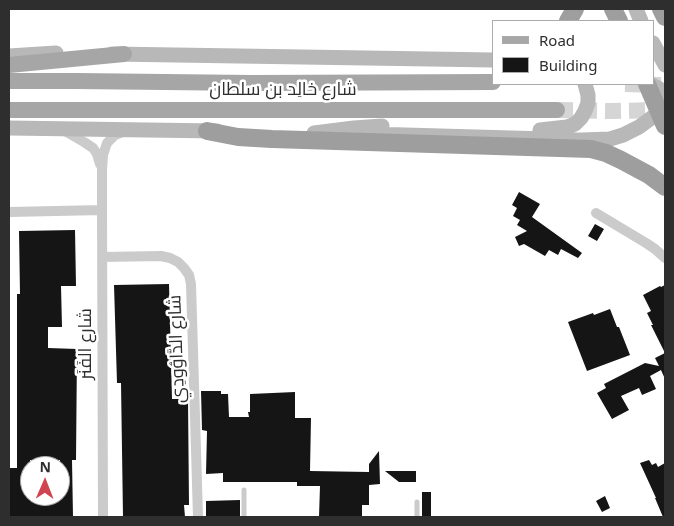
<!DOCTYPE html>
<html>
<head>
<meta charset="utf-8">
<style>
	body { margin:0 }
	#map { position:relative; width:674px; height:526px; overflow:hidden; background:#fff; font-family:"Noto Sans",sans-serif }
	canvas { display:block }
	.frame { position:absolute; inset:0; border:10px solid #2e2e2e; pointer-events:none }
	.legend { position:absolute; left:492px; top:20px; width:162px; height:65px; box-sizing:border-box; background:#fff; border:1px solid #ababab; margin:0; padding:6px 9px; list-style:none; font-size:15px; color:#2e2e2e }
	.legend li { display:flex; align-items:center; gap:10px; height:25px }
	.legend b { width:25px; border:1px solid #ababab }
	.north { position:absolute; left:20px; top:456px; width:50px; height:50px; box-sizing:border-box; background:#fff; border:1px solid #ababab; border-radius:50%; rotate:1deg; font-size:14px; font-weight:700; line-height:20px; text-align:center; color:#2e2e2e }
	.north::after { content:''; display:block; margin:auto; width:18px; height:22px; background:#d04450; clip-path:polygon(50% 0,100% 100%,50% 72%,0 100%) }
</style>
</head>
<body>
<div id="map">
<canvas width="674" height="526"></canvas>
<div class="frame"></div>
<ul class="legend">
<li><b style="height:6px;background:#a6a6a6"></b>Road</li>
<li><b style="height:14px;background:#151515"></b>Building</li>
</ul>
<div class="north">N</div>
</div>
<script>
const ctx = document.querySelector('canvas').getContext('2d');
ctx.lineJoin = 'round';
function fillPath(path, color) { ctx.fillStyle = color; ctx.fill(path, 'evenodd'); }
const shape = rows => new Path2D(rows.map(r => 'M' + r).join(''));
function trace(path, color, width, dash) { ctx.strokeStyle = color; ctx.lineWidth = width; ctx.lineCap = dash ? 'butt' : 'round'; ctx.setLineDash(dash || []); ctx.stroke(path); }
function drawText(font, color, halo, rows, align = 'center') {
  ctx.font = font + ' "Noto Sans",Cairo,sans-serif'; ctx.lineWidth = 5; ctx.setLineDash([]); ctx.textBaseline = 'middle'; ctx.strokeStyle = halo; ctx.fillStyle = color; for (const [text, x, y, turn = 0] of rows) {
    ctx.save(); ctx.translate(x, y); ctx.rotate((+turn || 0) * Math.PI / 180); ctx.textAlign = isNaN(turn) ? turn : align; if (halo) ctx.strokeText(text, 0, 0); ctx.fillText(text, 0, 0); ctx.restore();
  }
}
fillPath(shape([
	[519,192,540,204,532,217,582,253,578,258,561,249,558,255,549,250,545,256,524,244,519,246,515,237,527,231,517,225,520,220,513,216,517,208,512,205],
	[595,224,604,229,597,241,588,236],
	[75,230,76,286,61,286,62,327,48,327,48,348,77,349,76,460,72,460,73,517,9,517,9,468,17,468,17,294,20,294,19,231],
	[30,460,60,460,60,496,30,496],
	[169,284,172,399,188,399,189,505,184,505,185,517,123,517,121,383,117,383,114,285],
	[665,285,665,379,661,370,650,376,656,389,642,395,639,388,621,396,629,410,612,419,597,393,606,388,604,384,645,363,659,366,655,358,665,353,651,325,653,325,647,313,651,311,643,295,660,286,661,287],
	[610,309,617,327,619,327,630,355,587,371,568,322,593,313,594,315],
	[201,391,221,391,221,394,228,394,229,417,249,417,248,412,250,412,250,394,295,392,295,418,311,418,310,471,369,472,369,464,379,451,380,484,369,485,369,505,362,505,362,517,319,517,320,486,297,486,297,482,223,482,223,473,206,474,207,431,202,430],
	[649,460,652,465,656,463,658,467,665,463,665,517,663,517,655,498,656,498,640,463],
	[385,471,416,471,416,482,399,482],
	[422,492,431,492,431,517,422,517],
	[605,496,610,508,602,512,596,501],
	[240,500,240,517,206,517,206,501]
]), '#151515');
trace(shape([
	[625,84,661,85],
	[557,110,611,111,665,110]
]), '#d5d5d5', 16, [16, 8]);
trace(shape([
	[244,490,244,517],
	[417,502,417,517]
]), '#cbcbcb', 5);
trace(shape([
	[63,130,84,142,93,148,97,154,100,164],
	[9,212,102,210],
	[596,213,646,243,655,249,665,258],
	[102,257,161,256,170,258,178,262,184,268,189,275,191,284,198,517],
	[103,517,102,210,102,170,103,155,107,143,115,135,125,131]
]), '#cbcbcb', 10);
trace(shape([
	[636,9,641,21],
	[653,43,665,65],
	[112,54,493,60],
	[9,56,56,53],
	[650,84,658,88,665,94],
	[9,128,217,131],
	[540,130,567,127,575,124,581,118,585,111,588,103,588,95,585,84],
	[314,133,354,128,382,126],
	[370,134,582,140,610,139,623,135,639,127,665,108]
]), '#b8b8b8', 15);
trace(shape([
	[9,65,124,54],
	[9,81,76,81,252,83,493,82],
	[9,110,557,110]
]), '#a6a6a6', 16);
trace(shape([
	[613,9,619,21],
	[661,9,665,17],
	[568,21,575,9],
	[647,84,665,126],
	[207,131,238,137,272,139,591,149,606,153,621,160,649,175,665,187]
]), '#9e9e9e', 18);
drawText('18px', '#2e2e2e', '#fff', [
	["شارع خالِد بن سلطان",283,90],
	["شارع الفَنَر",86,344,-90],
	["شارع الدَّاوُودِي",177,349,-92]
]);
</script>
</body>
</html>
